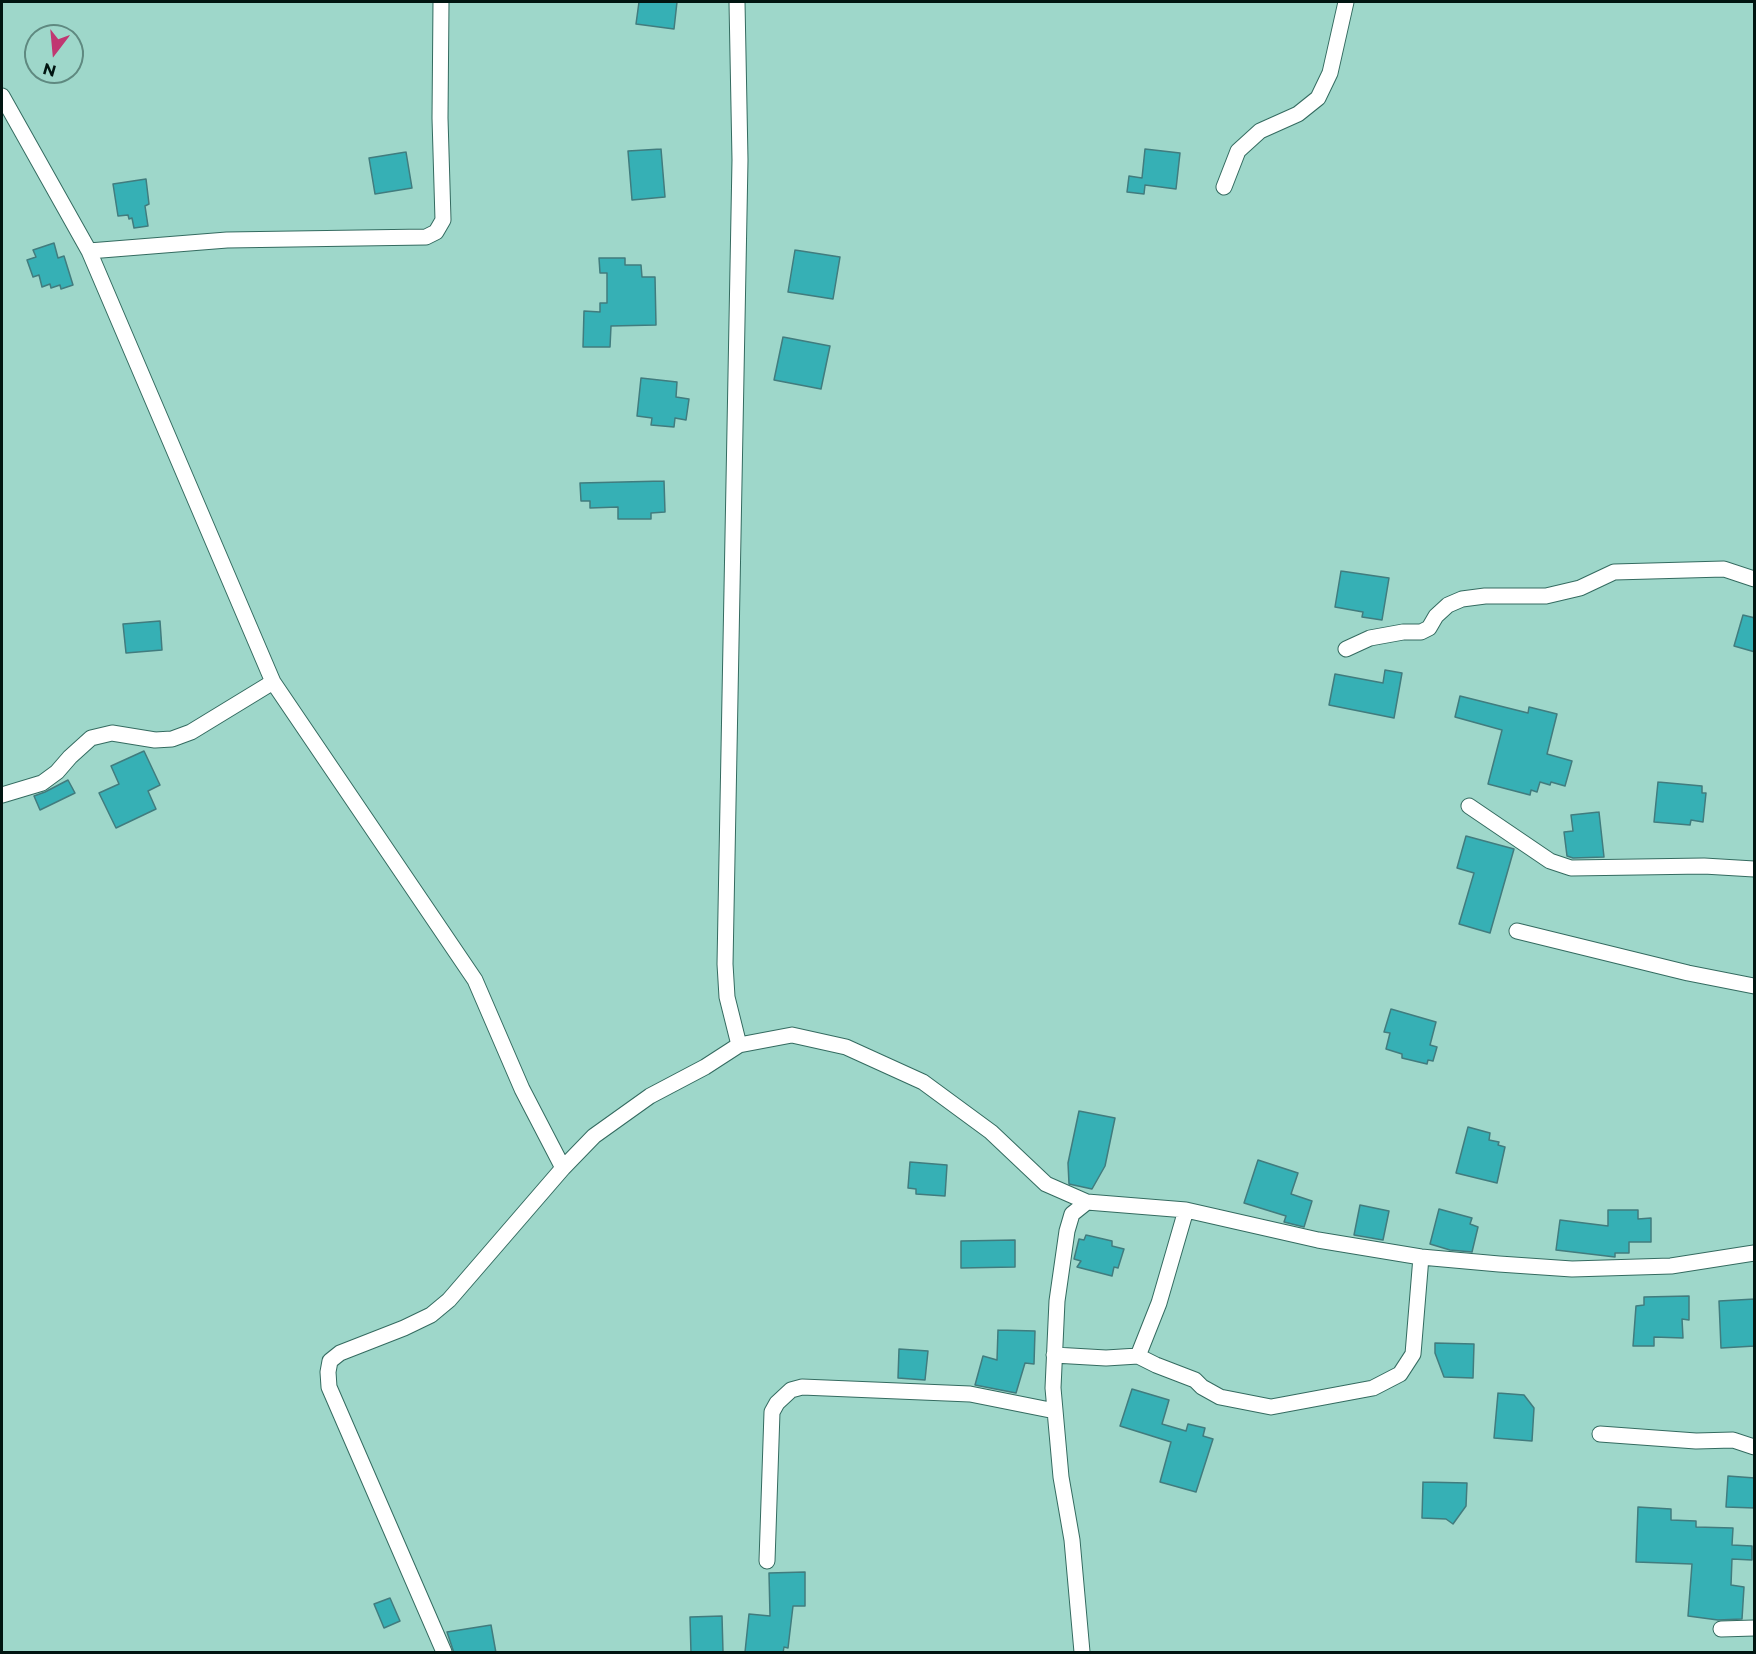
<!DOCTYPE html>
<html>
<head>
<meta charset="utf-8">
<style>
	body { margin:0 }
	#map { position:relative; width:1756px; height:1654px; overflow:hidden; background:#9ed7ca; font-family:Montserrat,sans-serif }
	canvas { display:block }
	.frame { position:absolute; inset:0; border:3px solid #011511; pointer-events:none }
	.north { position:absolute; left:24px; top:24px; width:60px; height:60px; box-sizing:border-box; background:#9ed7ca; border:2px solid #5f8980; border-radius:50%; rotate:196deg; font-size:16px; font-weight:700; line-height:24px; text-align:center; color:#011511 }
	.north::after { content:''; display:block; margin:auto; width:21px; height:27px; background:#c03771; clip-path:polygon(50% 0,100% 100%,50% 72%,0 100%) }
</style>
</head>
<body>
<div id="map">
<canvas width="1756" height="1654"></canvas>
<div class="frame"></div>
<div class="north">N</div>
</div>
<script>
const ctx = document.querySelector('canvas').getContext('2d');
ctx.lineJoin = 'round';
function fillPath(path, color) { ctx.fillStyle = color; ctx.fill(path, 'evenodd'); }
const shape = rows => new Path2D(rows.map(r => 'M' + r).join(''));
function trace(path, color, width, dash) { ctx.strokeStyle = color; ctx.lineWidth = width; ctx.lineCap = dash ? 'butt' : 'round'; ctx.setLineDash(dash || []); ctx.stroke(path); }
const building = shape([
	[639,2,677,2,674,29,636,24,639,2],
	[661,149,665,197,632,200,628,151,661,149],
	[1145,149,1180,153,1176,189,1145,185,1144,194,1127,192,1129,176,1142,178,1145,149],
	[406,152,412,188,375,194,369,158,406,152],
	[146,179,149,204,145,206,148,226,134,228,132,218,129,219,128,215,118,216,113,184,146,179],
	[54,243,58,258,64,256,73,285,61,289,60,285,51,288,50,284,42,287,39,275,33,277,27,260,36,257,33,250,54,243],
	[795,250,840,257,833,299,788,292,795,250],
	[599,258,625,258,625,265,641,265,642,277,655,277,656,325,611,326,610,347,583,347,584,311,600,312,600,303,607,303,607,273,600,273,599,258],
	[783,337,830,346,821,389,774,380,783,337],
	[641,378,677,382,676,397,689,399,686,420,675,418,674,427,651,425,652,418,637,416,641,378],
	[664,481,665,512,651,513,651,519,618,519,618,507,590,508,590,501,581,501,580,483,664,481],
	[1341,571,1389,578,1382,620,1362,617,1363,612,1335,607,1341,571],
	[1743,615,1755,618,1755,652,1734,646,1743,615],
	[160,621,162,650,126,653,123,624,160,621],
	[1385,670,1402,673,1394,718,1329,705,1335,674,1383,683,1385,670],
	[1460,696,1528,713,1529,707,1557,714,1547,754,1572,761,1565,786,1551,782,1550,785,1540,782,1537,792,1531,790,1530,795,1488,784,1502,730,1455,717,1460,696],
	[144,751,160,785,148,791,156,809,116,828,99,793,119,784,111,766,144,751],
	[68,780,75,793,40,810,34,796,45,792,68,780],
	[1658,782,1702,786,1702,793,1706,793,1703,822,1691,820,1690,825,1654,822,1658,782],
	[1599,812,1604,857,1573,858,1567,856,1564,832,1573,831,1571,815,1599,812],
	[1466,836,1514,849,1490,933,1459,924,1474,873,1457,868,1466,836],
	[1391,1009,1436,1022,1430,1045,1437,1047,1433,1061,1428,1060,1427,1064,1402,1058,1402,1054,1386,1049,1390,1033,1384,1032,1391,1009],
	[1079,1111,1115,1118,1105,1166,1092,1189,1069,1184,1068,1163,1079,1111],
	[1468,1127,1490,1133,1489,1140,1499,1142,1498,1145,1505,1147,1497,1183,1456,1173,1468,1127],
	[1258,1160,1298,1173,1291,1194,1312,1201,1304,1227,1284,1222,1286,1216,1244,1203,1258,1160],
	[910,1162,947,1165,945,1196,916,1194,916,1189,908,1188,910,1162],
	[1360,1205,1389,1211,1383,1240,1354,1235,1360,1205],
	[1439,1209,1472,1218,1470,1224,1478,1227,1472,1252,1450,1250,1430,1244,1439,1209],
	[1608,1210,1638,1210,1638,1219,1651,1218,1651,1242,1629,1242,1629,1253,1615,1253,1615,1257,1556,1250,1560,1220,1608,1226,1608,1210],
	[1086,1235,1112,1241,1112,1246,1124,1249,1118,1268,1114,1267,1112,1276,1077,1267,1081,1261,1074,1259,1079,1239,1084,1240,1086,1235],
	[1015,1240,1015,1267,961,1268,961,1241,1015,1240],
	[1689,1296,1689,1320,1682,1319,1683,1338,1654,1337,1654,1346,1633,1346,1636,1306,1644,1305,1644,1297,1689,1296],
	[1755,1299,1755,1346,1721,1348,1719,1301,1755,1299],
	[998,1330,1035,1331,1034,1364,1025,1363,1016,1393,975,1385,983,1356,997,1360,998,1330],
	[1435,1343,1474,1344,1473,1378,1444,1377,1435,1353,1435,1343],
	[899,1349,928,1351,925,1380,898,1378,899,1349],
	[1132,1389,1169,1400,1162,1424,1186,1431,1188,1424,1205,1428,1203,1436,1213,1439,1196,1492,1160,1482,1171,1442,1120,1426,1132,1389],
	[1498,1393,1524,1395,1534,1408,1532,1441,1494,1438,1498,1393],
	[1728,1476,1755,1478,1755,1508,1726,1507,1728,1476],
	[1423,1482,1467,1483,1466,1506,1453,1524,1446,1519,1422,1518,1423,1482],
	[1638,1507,1671,1509,1671,1520,1696,1521,1696,1527,1733,1528,1732,1545,1752,1546,1752,1560,1732,1559,1731,1585,1744,1587,1742,1619,1718,1620,1688,1616,1692,1564,1636,1562,1638,1507],
	[805,1572,805,1606,793,1606,788,1648,784,1647,783,1653,745,1652,749,1614,770,1616,769,1573,805,1572],
	[390,1598,400,1621,384,1628,374,1604,390,1598],
	[722,1616,723,1652,691,1653,690,1617,722,1616],
	[491,1625,496,1653,454,1653,447,1632,491,1625]
]);
fillPath(building, '#36b0b5');
trace(building, '#417c7e', 1.5);
const minor = shape([
	[737,2,740,160,725,964,727,997,739,1045],
	[2,96,89,251,273,682,475,980,522,1089,563,1168],
	[1224,187,1238,151,1260,131,1298,114,1318,98,1330,73,1346,2],
	[89,251,227,240,426,237,436,232,443,220,440,118,441,2],
	[1346,649,1370,638,1403,632,1421,632,1429,628,1436,616,1448,605,1462,599,1485,596,1546,596,1580,588,1614,572,1724,569,1754,579],
	[2,795,42,783,57,772,70,757,91,738,112,733,155,740,172,739,191,732,273,682],
	[1469,806,1550,861,1571,868,1704,866,1754,869],
	[1517,931,1688,973,1754,986],
	[1186,1210,1159,1303,1138,1356,1156,1365,1195,1380,1202,1387,1220,1397,1271,1407,1373,1388,1400,1374,1413,1354,1421,1257],
	[1054,1355,1106,1358,1138,1356],
	[1600,1434,1696,1441,1733,1440,1754,1447],
	[767,1561,772,1412,777,1403,791,1390,802,1387,970,1394,1055,1411],
	[1721,1629,1754,1628],
	[444,1652,329,1387,328,1372,330,1361,340,1353,404,1328,431,1315,449,1300,563,1168,594,1136,650,1096,705,1067,739,1045,792,1035,846,1047,923,1082,991,1132,1046,1184,1087,1202],
	[1082,1652,1072,1540,1061,1477,1053,1388,1057,1301,1067,1231,1072,1214,1087,1202,1186,1210,1318,1240,1421,1257,1499,1264,1572,1269,1671,1266,1754,1253]
]);
trace(minor, '#346b60', 17);
trace(minor, '#fff', 15);
</script>
</body>
</html>
